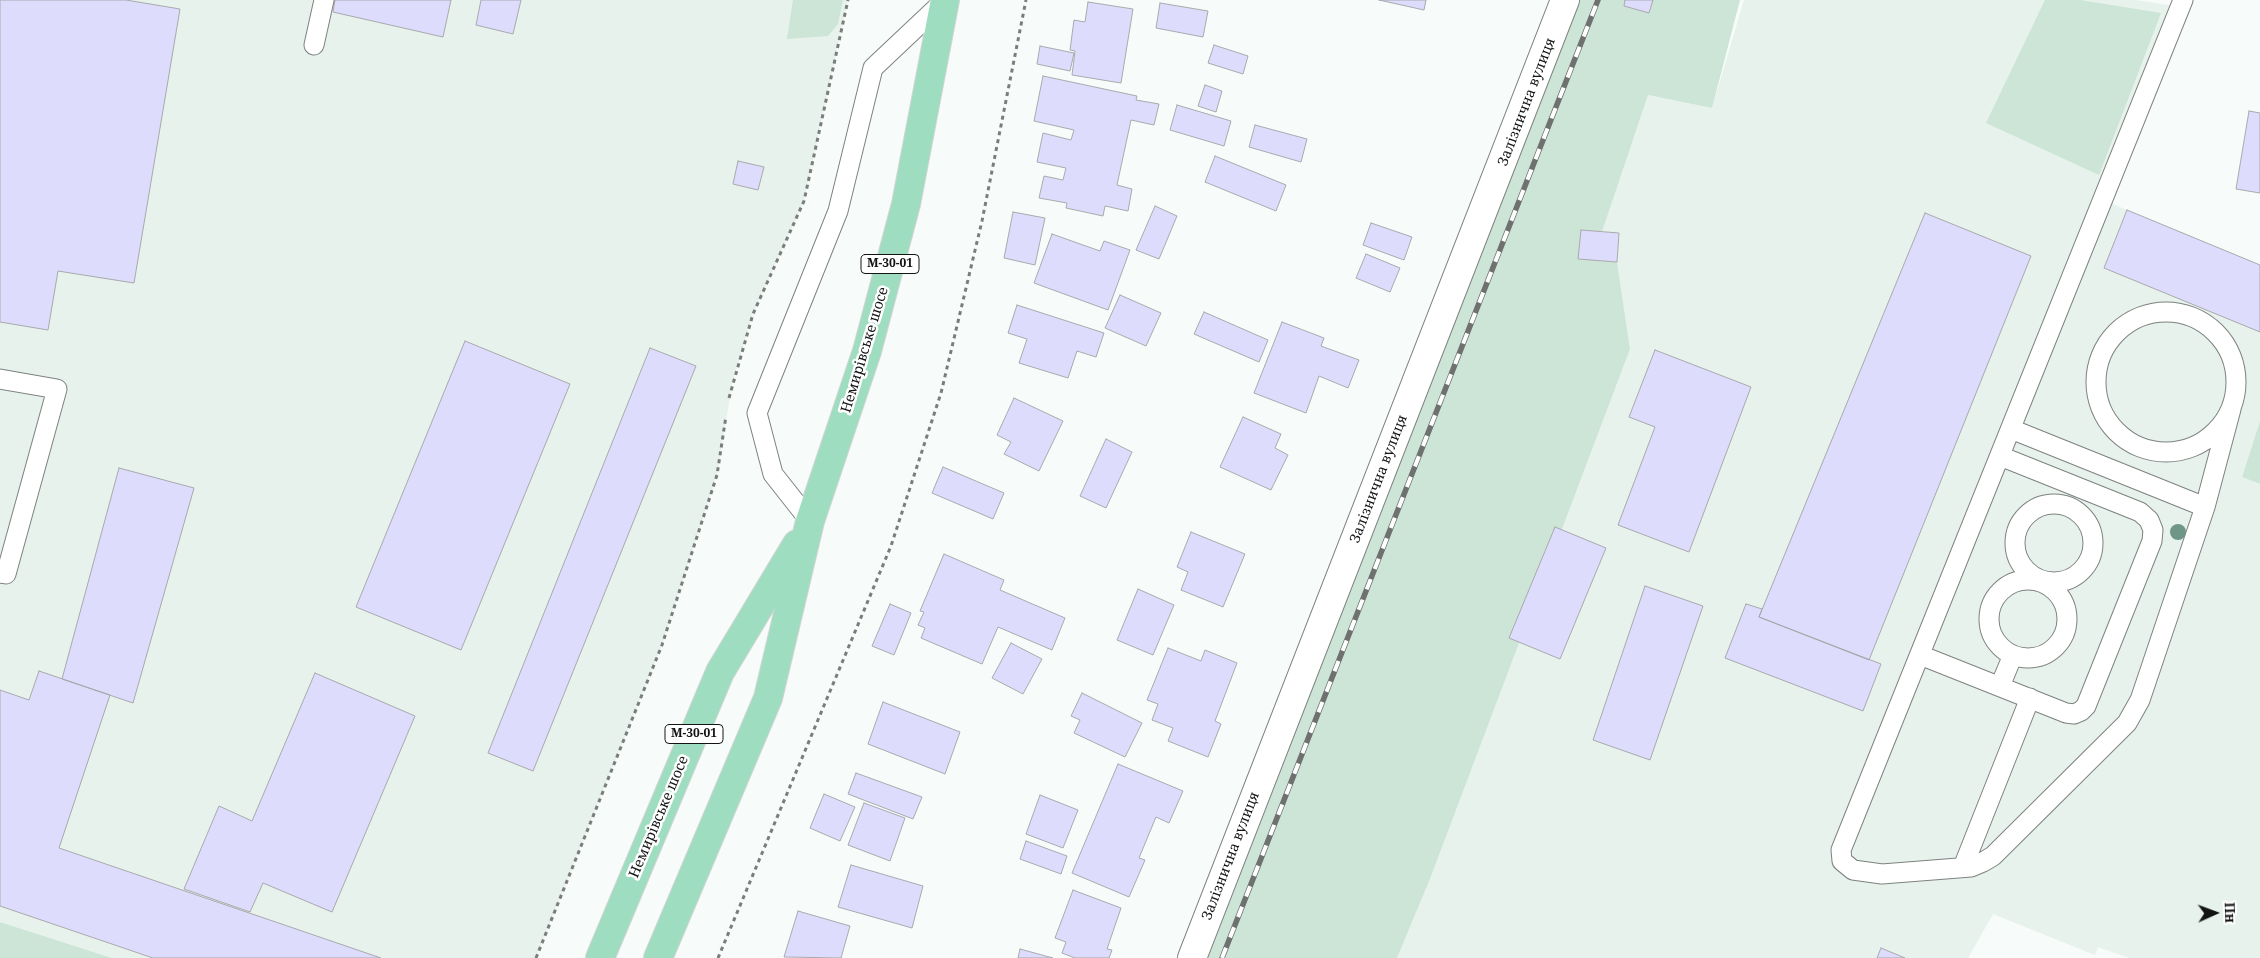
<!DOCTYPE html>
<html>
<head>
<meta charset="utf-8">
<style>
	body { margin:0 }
	#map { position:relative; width:2260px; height:958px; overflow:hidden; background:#f7fbf9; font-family:"Noto Serif",serif }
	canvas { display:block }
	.north { position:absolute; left:2190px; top:888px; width:50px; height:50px; -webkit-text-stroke:4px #fff; paint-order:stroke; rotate:88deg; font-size:14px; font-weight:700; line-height:20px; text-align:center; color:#121413 }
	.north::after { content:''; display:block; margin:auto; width:18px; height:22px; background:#121413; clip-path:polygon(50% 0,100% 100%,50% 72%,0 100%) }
</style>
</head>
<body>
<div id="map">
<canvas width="2260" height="958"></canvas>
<div class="north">Пн</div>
</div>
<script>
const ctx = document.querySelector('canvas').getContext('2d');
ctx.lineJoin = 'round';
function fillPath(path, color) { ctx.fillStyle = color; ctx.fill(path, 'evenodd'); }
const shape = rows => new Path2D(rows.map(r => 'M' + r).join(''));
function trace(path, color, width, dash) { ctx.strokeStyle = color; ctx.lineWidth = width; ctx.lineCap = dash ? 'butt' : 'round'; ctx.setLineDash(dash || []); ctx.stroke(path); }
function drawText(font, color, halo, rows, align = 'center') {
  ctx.font = font + ' "Noto Serif",serif'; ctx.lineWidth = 5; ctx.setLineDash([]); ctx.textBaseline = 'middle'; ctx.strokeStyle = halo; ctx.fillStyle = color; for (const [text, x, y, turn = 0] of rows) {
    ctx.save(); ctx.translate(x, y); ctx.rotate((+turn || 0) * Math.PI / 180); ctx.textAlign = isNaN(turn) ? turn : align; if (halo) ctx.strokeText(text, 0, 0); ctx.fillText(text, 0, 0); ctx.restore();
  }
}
fillPath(shape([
	[0,0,848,0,804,201,753,314,732,384,717,475,662,645,536,958,112,958,0,922],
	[1744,0,2136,0,2181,7,2103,200,2260,265,2260,421,2242,477,2260,484,2260,958,2129,958,2098,947,2095,955,1993,914,1968,958,1905,958,1881,949,1877,958,1397,958,1430,879,1630,349,1617,262,1619,233,1602,232,1648,95,1712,108]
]), '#e6f2eb');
fillPath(shape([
	[793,0,843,0,838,24,828,36,787,39],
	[1565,0,1740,0,1712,108,1648,95,1602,232,1581,230,1579,258,1617,262,1630,349,1430,879,1397,958,1192,958],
	[2045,0,2080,0,2161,13,2099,175,1986,123],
	[2260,421,2260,484,2242,477],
	[0,922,112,958,0,958]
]), '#cce5d7');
const building = shape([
	[0,0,126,0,180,9,134,283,58,271,48,330,0,322,0,0],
	[335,0,451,0,443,37,333,12,335,0],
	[481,0,521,0,513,34,476,25,481,0],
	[1379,0,1426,0,1424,10,1379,0],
	[1625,0,1653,0,1649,13,1624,6,1625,0],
	[1088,2,1133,9,1121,83,1072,75,1075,51,1070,50,1074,20,1085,22,1088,2],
	[1160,3,1208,11,1203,37,1156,28,1160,3],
	[1214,45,1248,56,1243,74,1208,63,1214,45],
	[1040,46,1074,53,1070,71,1037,64,1040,46],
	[1043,76,1137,96,1136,100,1159,104,1154,125,1131,120,1117,185,1132,189,1128,211,1105,206,1103,216,1066,208,1067,203,1039,198,1044,176,1063,180,1066,168,1037,162,1043,133,1071,140,1074,130,1034,121,1043,76],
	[1205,85,1222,91,1216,112,1198,106,1205,85],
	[1177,105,1231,121,1224,146,1170,130,1177,105],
	[2249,111,2260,113,2260,193,2236,189,2249,111],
	[1255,125,1307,139,1301,162,1249,147,1255,125],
	[1215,156,1286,185,1276,211,1205,182,1215,156],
	[738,161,764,167,758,190,733,184,738,161],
	[1155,206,1177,216,1159,259,1136,250,1155,206],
	[2127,210,2260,265,2260,332,2104,268,2127,210],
	[1013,212,1045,218,1035,265,1004,258,1013,212],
	[1925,213,2031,256,1869,660,1759,617,1925,213],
	[1371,223,1412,237,1404,260,1363,245,1371,223],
	[1581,230,1619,233,1617,262,1578,259,1581,230],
	[1052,234,1100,251,1104,241,1130,250,1108,310,1034,283,1052,234],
	[1366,254,1400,268,1390,292,1356,278,1366,254],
	[1120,295,1161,313,1146,346,1105,328,1120,295],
	[1017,305,1104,333,1096,357,1077,351,1068,378,1019,363,1027,339,1008,333,1017,305],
	[1204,312,1268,340,1259,362,1194,334,1204,312],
	[1282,322,1324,338,1321,346,1359,360,1348,388,1319,376,1306,413,1254,393,1282,322],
	[465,341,570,384,461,650,356,607,465,341],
	[650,348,696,366,533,771,488,753,650,348],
	[1655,350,1751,387,1689,552,1618,525,1655,427,1629,417,1655,350],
	[1014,398,1063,421,1039,471,1004,454,1011,442,997,435,1014,398],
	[1243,417,1281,434,1275,448,1288,455,1271,490,1220,467,1243,417],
	[1106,439,1132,452,1106,508,1080,496,1106,439],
	[943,467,1004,493,993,519,932,493,943,467],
	[119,468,194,488,133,703,62,679,119,468],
	[1555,527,1606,548,1560,659,1509,638,1555,527],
	[1191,532,1245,554,1223,607,1181,590,1188,572,1177,567,1191,532],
	[944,554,1004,580,1000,590,1065,618,1052,650,998,627,982,664,921,638,925,628,918,625,924,612,920,611,944,554],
	[1645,586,1703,606,1650,760,1593,740,1645,586],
	[1138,589,1174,605,1153,655,1117,640,1138,589],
	[890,604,911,613,894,655,872,646,890,604],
	[1746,604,1762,609,1759,617,1881,664,1863,711,1725,658,1746,604],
	[1011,643,1042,659,1023,694,992,678,1011,643],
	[1168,648,1201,661,1205,650,1237,663,1215,721,1221,724,1208,757,1168,741,1173,728,1152,720,1158,704,1147,700,1168,648],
	[39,671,110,695,59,848,381,958,153,958,0,906,0,690,29,700,39,671],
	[315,673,415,716,332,912,263,883,250,912,184,889,219,806,252,821,315,673],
	[1082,693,1142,723,1125,757,1074,733,1080,720,1071,716,1082,693],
	[883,702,960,732,945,774,868,744,883,702],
	[1118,764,1183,791,1169,823,1156,817,1139,858,1145,860,1129,897,1072,873,1118,764],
	[856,773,922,797,913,819,848,794,856,773],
	[824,794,855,807,840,841,810,828,824,794],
	[1040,795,1078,810,1063,848,1026,834,1040,795],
	[864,803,905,818,890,861,848,845,864,803],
	[1026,841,1067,856,1061,874,1020,859,1026,841],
	[851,865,923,886,912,928,838,907,851,865],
	[1073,890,1121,908,1107,949,1112,950,1109,958,1075,958,1062,953,1066,942,1055,938,1073,890],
	[798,911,850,926,841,958,784,957,798,911],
	[1881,948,1905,958,1877,958,1881,948],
	[1020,949,1053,958,1018,958,1020,949]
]);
fillPath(building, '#dedcfc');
trace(building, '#a9a9ad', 1);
const service = shape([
	[2183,0,1841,850,1842,861,1853,870,1882,874,1971,867,1983,862,1993,856,2127,723,2140,700,2205,507,2231,409],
	[314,45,324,0],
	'2096 382a70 70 0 1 1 140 0a70 70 0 1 1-140 0Z',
	[0,379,57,389,6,574,0,573],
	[2011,429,2205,507],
	'2015 543a39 39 0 1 1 78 0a39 39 0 1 1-78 0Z',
	[810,521,773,474,757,413,838,211,873,68,945,0],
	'1989 619a39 39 0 1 1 78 0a39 39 0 1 1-78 0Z',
	[1920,655,2066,713,2074,714,2081,711,2086,706,2152,541,2153,530,2149,520,2140,512,2000,456],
	[2000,686,2013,655],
	[1963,867,2030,698]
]);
const minor = shape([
	[1192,958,1565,0]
]);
const primary = shape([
	[600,958,720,672,797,544],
	[658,958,768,698,810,521,867,351,906,204,945,0]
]);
trace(service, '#7e8280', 21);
trace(minor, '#7e8280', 30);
trace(primary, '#d4d5d5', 30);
trace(shape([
	[729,398,753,314,804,201,848,0],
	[536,958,662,645,717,475,726,416],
	[718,958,891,546,941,393,982,221,1026,0]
]), '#7a7d7b', 3, [4, 4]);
trace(service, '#fff', 19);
trace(minor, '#fff', 28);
trace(primary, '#9fddc1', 28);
const rail = shape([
	[1222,958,1598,0]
]);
trace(rail, '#6e716f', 5.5);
trace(rail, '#fff', 4, [11]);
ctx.fillStyle = '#709688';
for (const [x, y] of [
	[2178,532]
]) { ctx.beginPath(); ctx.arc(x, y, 8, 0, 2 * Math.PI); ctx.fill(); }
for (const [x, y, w] of [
	[890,264,58],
	[694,734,58]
]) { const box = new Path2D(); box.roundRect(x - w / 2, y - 9.5, w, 19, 4); ctx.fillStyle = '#fff'; ctx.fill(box); trace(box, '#121413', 1); }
drawText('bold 12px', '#121413', null, [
	["М-30-01",890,264],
	["М-30-01",694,734]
]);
drawText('14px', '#121413', '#fff', [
	["Залізнична вулиця",1527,102,-69],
	["Немирівське шосе",865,350,-73],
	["Залізнична вулиця",1379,479,-69],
	["Немирівське шосе",659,817,-67],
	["Залізнична вулиця",1231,856,-69]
]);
</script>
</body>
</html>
